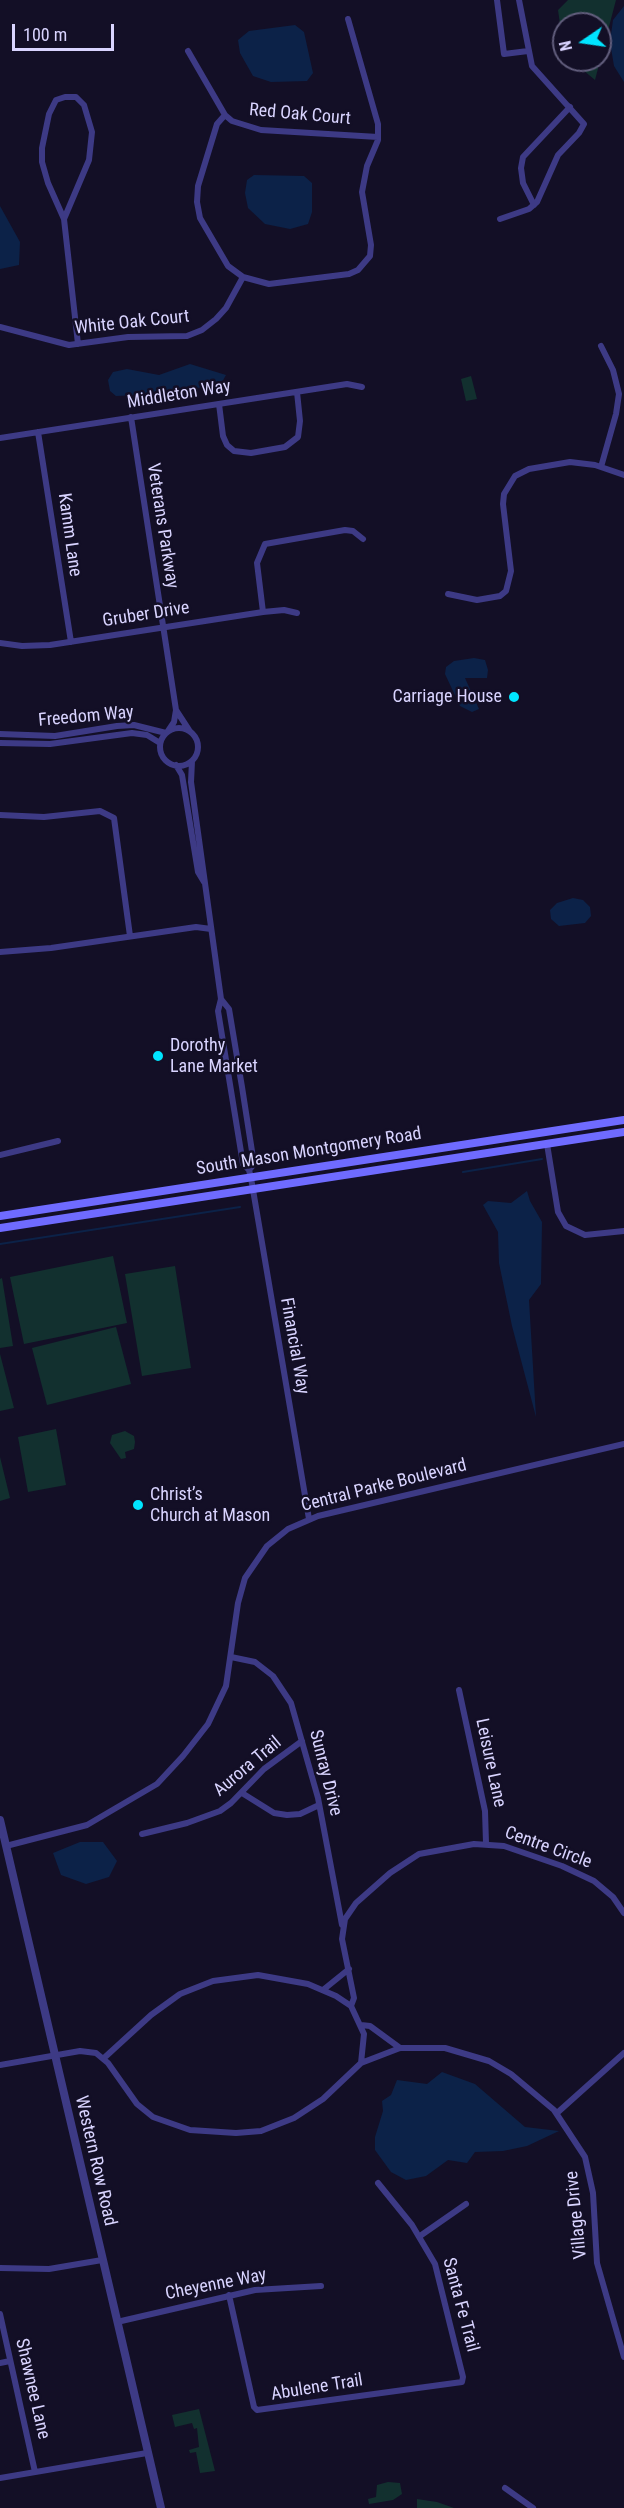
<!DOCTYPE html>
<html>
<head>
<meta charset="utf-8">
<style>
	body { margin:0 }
	#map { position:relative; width:624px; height:2508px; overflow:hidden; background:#130f26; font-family:"Roboto Condensed",sans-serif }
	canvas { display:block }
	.north { position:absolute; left:552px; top:12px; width:60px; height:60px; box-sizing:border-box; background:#130f26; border:2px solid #625e7d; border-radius:50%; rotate:257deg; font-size:16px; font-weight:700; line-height:24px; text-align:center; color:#d9d4ff }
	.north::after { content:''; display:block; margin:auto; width:21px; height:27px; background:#00e5ff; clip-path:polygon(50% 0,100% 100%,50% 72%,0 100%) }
	.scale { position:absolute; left:12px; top:24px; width:102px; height:27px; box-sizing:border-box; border:3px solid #d9d4ff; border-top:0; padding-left:8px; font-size:18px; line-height:21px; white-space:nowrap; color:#d9d4ff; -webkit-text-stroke:4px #130f26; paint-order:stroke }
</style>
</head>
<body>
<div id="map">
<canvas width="624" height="2508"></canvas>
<div class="north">N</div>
<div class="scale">100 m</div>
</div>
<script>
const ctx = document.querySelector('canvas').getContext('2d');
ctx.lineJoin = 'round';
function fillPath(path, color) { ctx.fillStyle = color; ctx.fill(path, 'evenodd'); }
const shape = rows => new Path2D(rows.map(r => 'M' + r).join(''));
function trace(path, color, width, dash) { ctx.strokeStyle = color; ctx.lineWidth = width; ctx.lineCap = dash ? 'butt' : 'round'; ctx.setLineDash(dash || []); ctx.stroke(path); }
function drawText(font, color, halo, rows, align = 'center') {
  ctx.font = font + ' "Roboto Condensed",sans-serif'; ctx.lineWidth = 5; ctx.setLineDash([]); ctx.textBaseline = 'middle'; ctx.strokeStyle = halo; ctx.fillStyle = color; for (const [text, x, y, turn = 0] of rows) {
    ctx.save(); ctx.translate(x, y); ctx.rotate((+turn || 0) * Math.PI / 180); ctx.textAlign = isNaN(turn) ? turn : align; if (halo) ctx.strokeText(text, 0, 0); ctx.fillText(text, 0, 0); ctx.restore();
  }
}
fillPath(shape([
	[568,0,616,0,595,80,571,60,600,60,600,24,564,24,564,52,558,10],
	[471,376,477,399,466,401,461,379],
	[113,1256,127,1323,24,1344,10,1277],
	[175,1266,191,1368,142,1376,125,1274],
	[2,1278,13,1346,0,1348,0,1279],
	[116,1327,131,1384,47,1405,32,1348],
	[0,1354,14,1408,0,1411],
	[56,1429,66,1485,28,1492,18,1437],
	[125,1431,134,1436,135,1442,134,1449,125,1452,126,1458,121,1459,110,1443,112,1435],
	[0,1457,10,1498,0,1501],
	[199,2409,215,2471,200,2473,196,2452,190,2453,189,2450,199,2447,197,2428,194,2429,192,2423,175,2427,172,2415],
	[388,2482,400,2483,402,2494,393,2500,369,2504,368,2499,376,2497,377,2485],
	[417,2499,437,2502,454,2508,417,2508]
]), '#12302f');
fillPath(shape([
	[624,6,624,82,614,66,610,42,613,20],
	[295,25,304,32,313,73,307,81,271,82,253,76,240,53,238,40,249,31],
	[254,175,304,176,312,183,312,212,308,224,290,229,265,224,248,208,245,193,247,180],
	[0,206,20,242,19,265,0,269],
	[190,364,226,375,221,384,161,394,116,396,110,391,108,380,113,372,127,369,159,375],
	[474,658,485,660,488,670,487,678,465,678,479,709,472,712,460,706,445,674,446,667,454,661],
	[573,898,583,900,590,907,591,916,585,923,559,926,551,919,550,910,557,903],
	[527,1191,530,1201,542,1222,541,1284,529,1300,536,1417,512,1326,499,1263,498,1232,483,1205,488,1201,511,1203],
	[80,1842,103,1842,117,1861,109,1877,86,1884,61,1875,53,1853],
	[442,2072,475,2084,525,2127,559,2131,527,2146,503,2151,475,2152,467,2163,448,2160,426,2176,406,2180,391,2172,375,2150,375,2137,383,2111,382,2101,391,2095,397,2080,427,2084]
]), '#0c2248');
trace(shape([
	[463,1172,542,1159],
	[0,1244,240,1207]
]), '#0c2248', 2);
trace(shape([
	[497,0,504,54,528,51],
	[188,51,225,115,232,121,261,130,378,137],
	[225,115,217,124,198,186,197,202,200,218,228,266,243,277,269,284,349,274,358,270,370,256,371,245,362,192,367,166,378,140,378,124,348,19],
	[534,205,523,183,521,168,523,157,570,107],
	[64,219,48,183,42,162,42,148,49,114,56,100,65,97,76,97,84,105,92,132,89,160,64,219,78,344],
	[500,219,529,209,537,202,558,155,579,133,584,124,532,66,519,0],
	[0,327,69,345,128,337,187,336,202,330,216,319,226,308,243,277],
	[601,346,613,370,619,394,616,414,601,467],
	[219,404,223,436,227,445,234,451,251,453,285,447,298,437,300,421,297,392],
	[131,417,176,710,189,730],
	[38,432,71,642],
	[0,438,347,384,362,387],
	[448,594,477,600,500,596,506,591,511,571,503,504,504,494,515,476,529,469,570,462,595,465,624,475],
	[263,612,257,563,265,544,345,530,353,531,363,539],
	[0,643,22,646,50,645,263,612,284,610,297,613],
	'160 747a19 19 0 1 1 38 0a19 19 0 1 1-38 0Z',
	[168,731,174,722,176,710],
	[0,734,55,736,117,726,134,725,166,733],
	[0,743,50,744,132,733,147,735,160,743],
	[192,761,191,782,221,999,218,1011,243,1164,249,1170,251,1178,309,1519],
	[176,765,182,775,198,872,204,882],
	[0,815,44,817,100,811,114,818,130,936],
	[0,952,51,948,196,927,211,929],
	[221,999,229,1009,242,1087,254,1164,249,1170],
	[547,1144,558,1212,566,1226,585,1235,624,1231],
	[0,1155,58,1141],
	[231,1657,255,1662,273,1676,291,1703,318,1798,342,1925],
	[459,1690,485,1811,486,1843],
	[242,1793,274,1813,287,1815,300,1814,319,1805],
	[142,1834,187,1823,220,1811,231,1803,264,1769,302,1741],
	[6,1846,87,1825,157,1784,183,1756,208,1724,226,1686,238,1603,245,1578,267,1546,288,1529,318,1516,624,1444],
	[323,1990,349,1969],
	[351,2006,354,1998,342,1939,345,1919,356,1903,390,1873,419,1854,474,1844,504,1846,562,1866,594,1881,613,1897,624,1913],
	[361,2025,370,2026,400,2048],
	[104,2058,151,2015,180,1994,213,1981,258,1975,308,1984,336,1996,351,2006,364,2034,361,2063],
	[0,2065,80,2051,96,2053,108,2063,137,2104,153,2117,190,2130,236,2133,261,2131,294,2118,323,2099,361,2063,400,2048,445,2048,489,2061,511,2074,554,2110,585,2157,593,2193,597,2263,624,2357],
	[557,2113,624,2053],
	[420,2236,466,2204],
	[0,2268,49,2269,102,2260],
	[229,2295,254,2407,257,2410,462,2382,463,2377,435,2264,412,2225,378,2183],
	[0,2314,35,2472],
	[117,2322,255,2290,321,2286],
	[0,2363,10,2361],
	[0,2478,147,2453],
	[505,2488,533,2508]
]), '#3d3a85', 6);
trace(shape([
	[0,1820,161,2508]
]), '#3d3a85', 8);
trace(shape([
	[0,1216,624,1120],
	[0,1228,624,1132]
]), '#6f6bff', 8);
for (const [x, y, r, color] of [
	[514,697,6,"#00e5ff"],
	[158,1056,6,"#00e5ff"],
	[138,1505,6,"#00e5ff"]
]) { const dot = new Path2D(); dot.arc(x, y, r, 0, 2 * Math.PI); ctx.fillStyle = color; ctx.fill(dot); trace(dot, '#130f26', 2); }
drawText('18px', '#d9d4ff', '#130f26', [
	["Red Oak Court",300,115,5],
	["White Oak Court",132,323,-6],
	["Middleton Way",179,395,-9],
	["Veterans Parkway",162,526,81],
	["Kamm Lane",69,535,82],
	["Gruber Drive",146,615,-9],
	["Freedom Way",86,717,-5],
	["South Mason Montgomery Road",309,1152,-9],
	["Financial Way",294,1346,80],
	["Central Parke Boulevard",384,1486,-14],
	["Leisure Lane",490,1763,78],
	["Aurora Trail",248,1767,-40],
	["Sunray Drive",325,1773,76],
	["Centre Circle",548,1848,20],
	["Western Row Road",95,2161,77],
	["Village Drive",577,2215,-96],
	["Cheyenne Way",216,2285,-11],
	["Santa Fe Trail",460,2305,75],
	["Abulene Trail",317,2388,-9],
	["Shawnee Lane",32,2389,77]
]);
drawText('18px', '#d9d4ff', '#130f26', [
	["Carriage House",502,697,"right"],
	["Dorothy",170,1046],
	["Lane Market",170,1067],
	["Christ’s",150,1495],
	["Church at Mason",150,1516]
], 'left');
</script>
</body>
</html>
